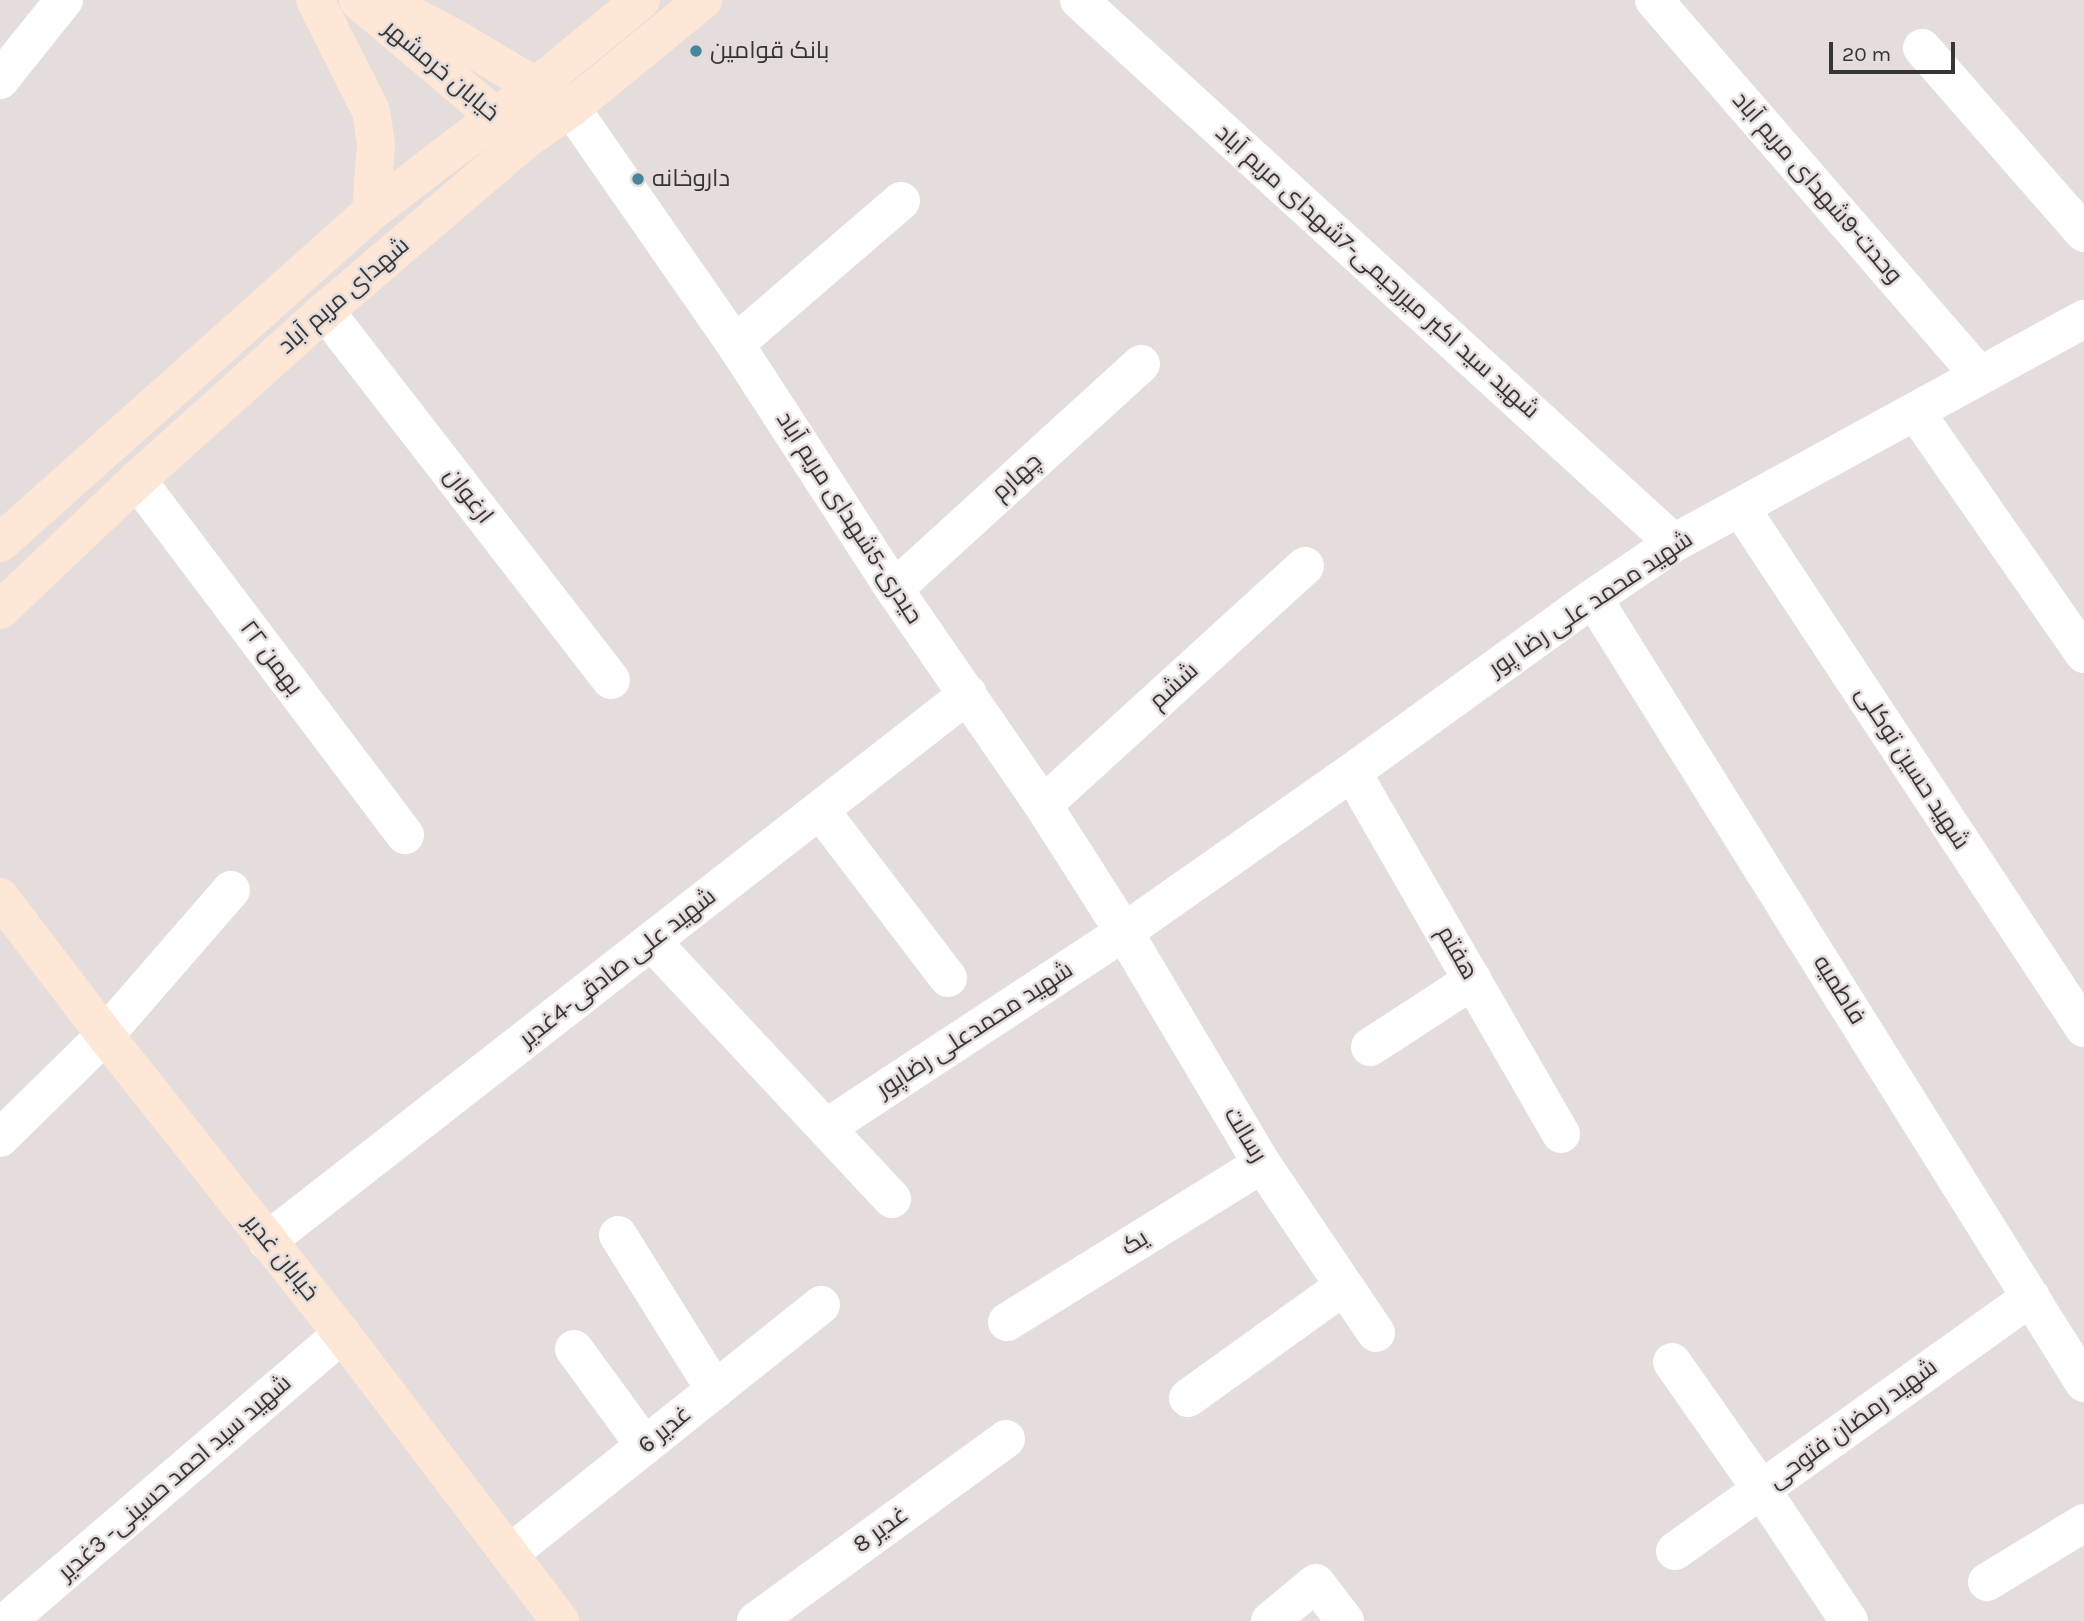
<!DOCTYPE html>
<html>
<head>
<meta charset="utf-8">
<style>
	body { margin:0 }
	#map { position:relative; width:2084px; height:1621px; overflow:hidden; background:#e5dddc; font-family:Karla,sans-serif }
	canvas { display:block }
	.scale { position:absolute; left:1829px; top:42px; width:126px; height:32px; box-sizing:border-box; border:4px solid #383535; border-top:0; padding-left:9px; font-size:21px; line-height:24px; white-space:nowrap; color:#383535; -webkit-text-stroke:5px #e5dddc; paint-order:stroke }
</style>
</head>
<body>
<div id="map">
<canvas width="2084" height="1621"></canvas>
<div class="scale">20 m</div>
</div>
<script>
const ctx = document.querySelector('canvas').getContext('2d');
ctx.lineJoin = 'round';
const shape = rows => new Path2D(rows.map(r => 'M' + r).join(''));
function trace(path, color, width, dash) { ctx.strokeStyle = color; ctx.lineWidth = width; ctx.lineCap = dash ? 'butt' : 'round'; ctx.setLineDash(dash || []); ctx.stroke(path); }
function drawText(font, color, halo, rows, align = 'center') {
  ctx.font = font + ' Karla,Cairo,sans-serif'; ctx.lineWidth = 5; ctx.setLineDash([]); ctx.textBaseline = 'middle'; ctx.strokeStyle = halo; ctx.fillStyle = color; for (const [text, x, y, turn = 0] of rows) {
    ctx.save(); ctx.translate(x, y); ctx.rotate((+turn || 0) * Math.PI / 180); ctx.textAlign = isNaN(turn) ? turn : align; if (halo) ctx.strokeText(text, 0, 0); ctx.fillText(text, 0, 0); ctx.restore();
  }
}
trace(shape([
	[1079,0,1674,543],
	[1654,0,1980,376],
	[1922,48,2084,233],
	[0,80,64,0],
	[571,108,735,344,894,589,1043,805,1124,932,1262,1164,1376,1333],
	[325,311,611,680],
	[735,344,901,201],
	[1915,411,2084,654],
	[137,480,405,835],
	[1740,507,2084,1028],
	[894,589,1141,364],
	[1593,598,2084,1383],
	[1352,772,1561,1134],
	[1043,805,1305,566],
	[820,810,948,978],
	[652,942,892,1199],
	[1370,1047,1473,980],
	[826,1128,1124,932,1352,772,1593,598,1674,543,2084,319],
	[0,1138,105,1035,231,890],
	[618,1235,715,1390],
	[267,1241,968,694],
	[1007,1322,1262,1164],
	[574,1349,645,1446],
	[1672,1362,1761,1489,1849,1621],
	[1188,1398,1344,1286],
	[1675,1551,2031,1297],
	[509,1554,821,1305],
	[1987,1582,2084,1523],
	[7,1621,342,1334],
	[756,1621,1006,1439],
	[1270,1621,1316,1583,1345,1621]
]), '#fff', 38);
trace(shape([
	[315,0,371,111,376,144,371,212],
	[358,0,514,132],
	[383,0,458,40,555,98],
	[0,543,371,212,535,87,641,0],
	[0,610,137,480,325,311,524,141,571,108,703,0],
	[0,897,105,1035,342,1334,560,1621]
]), '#fee7d6', 38);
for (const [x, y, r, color] of [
	[696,51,7,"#46869a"],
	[638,179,7,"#46869a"]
]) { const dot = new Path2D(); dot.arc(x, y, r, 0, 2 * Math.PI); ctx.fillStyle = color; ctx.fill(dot); trace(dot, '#e5dddc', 2.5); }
drawText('24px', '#383535', '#e5dddc', [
	["بانک قوامین",710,51],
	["داروخانه",652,179]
], 'left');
drawText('24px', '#383535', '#e5dddc', [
	["خیابان خرمشهر",441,71,40],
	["وحدت-9شهدای مریم آباد",1817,188,49],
	["شهید سید اکبر میررحیمی-7شهدای مریم آباد",1377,272,42],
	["شهدای مریم آباد",344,296,-41],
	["چهارم",1017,477,-42],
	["ارغوان",468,496,52],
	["حیدری-5شهدای مریم آباد",849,518,57],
	["شهید محمد علی رضا پور",1591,604,-34],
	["۲۲ بهمن",271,658,53],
	["ششم",1174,686,-42],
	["شهید حسین توکلی",1912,768,57],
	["هفتم",1457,953,60],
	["شهید علی صادقی-4غدیر",618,968,-38],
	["فاطمیه",1839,990,58],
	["شهید محمدعلی رضاپور",975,1030,-33],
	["رسالت",1245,1135,59],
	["یک",1135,1243,-32],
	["خیابان غدیر",281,1258,51],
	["شهید رمضان فتوحی",1853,1424,-36],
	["غدیر 6",665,1430,-39],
	["شهید سید احمد حسینی- 3غدیر",175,1478,-41],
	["غدیر 8",881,1530,-36]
]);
</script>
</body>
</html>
